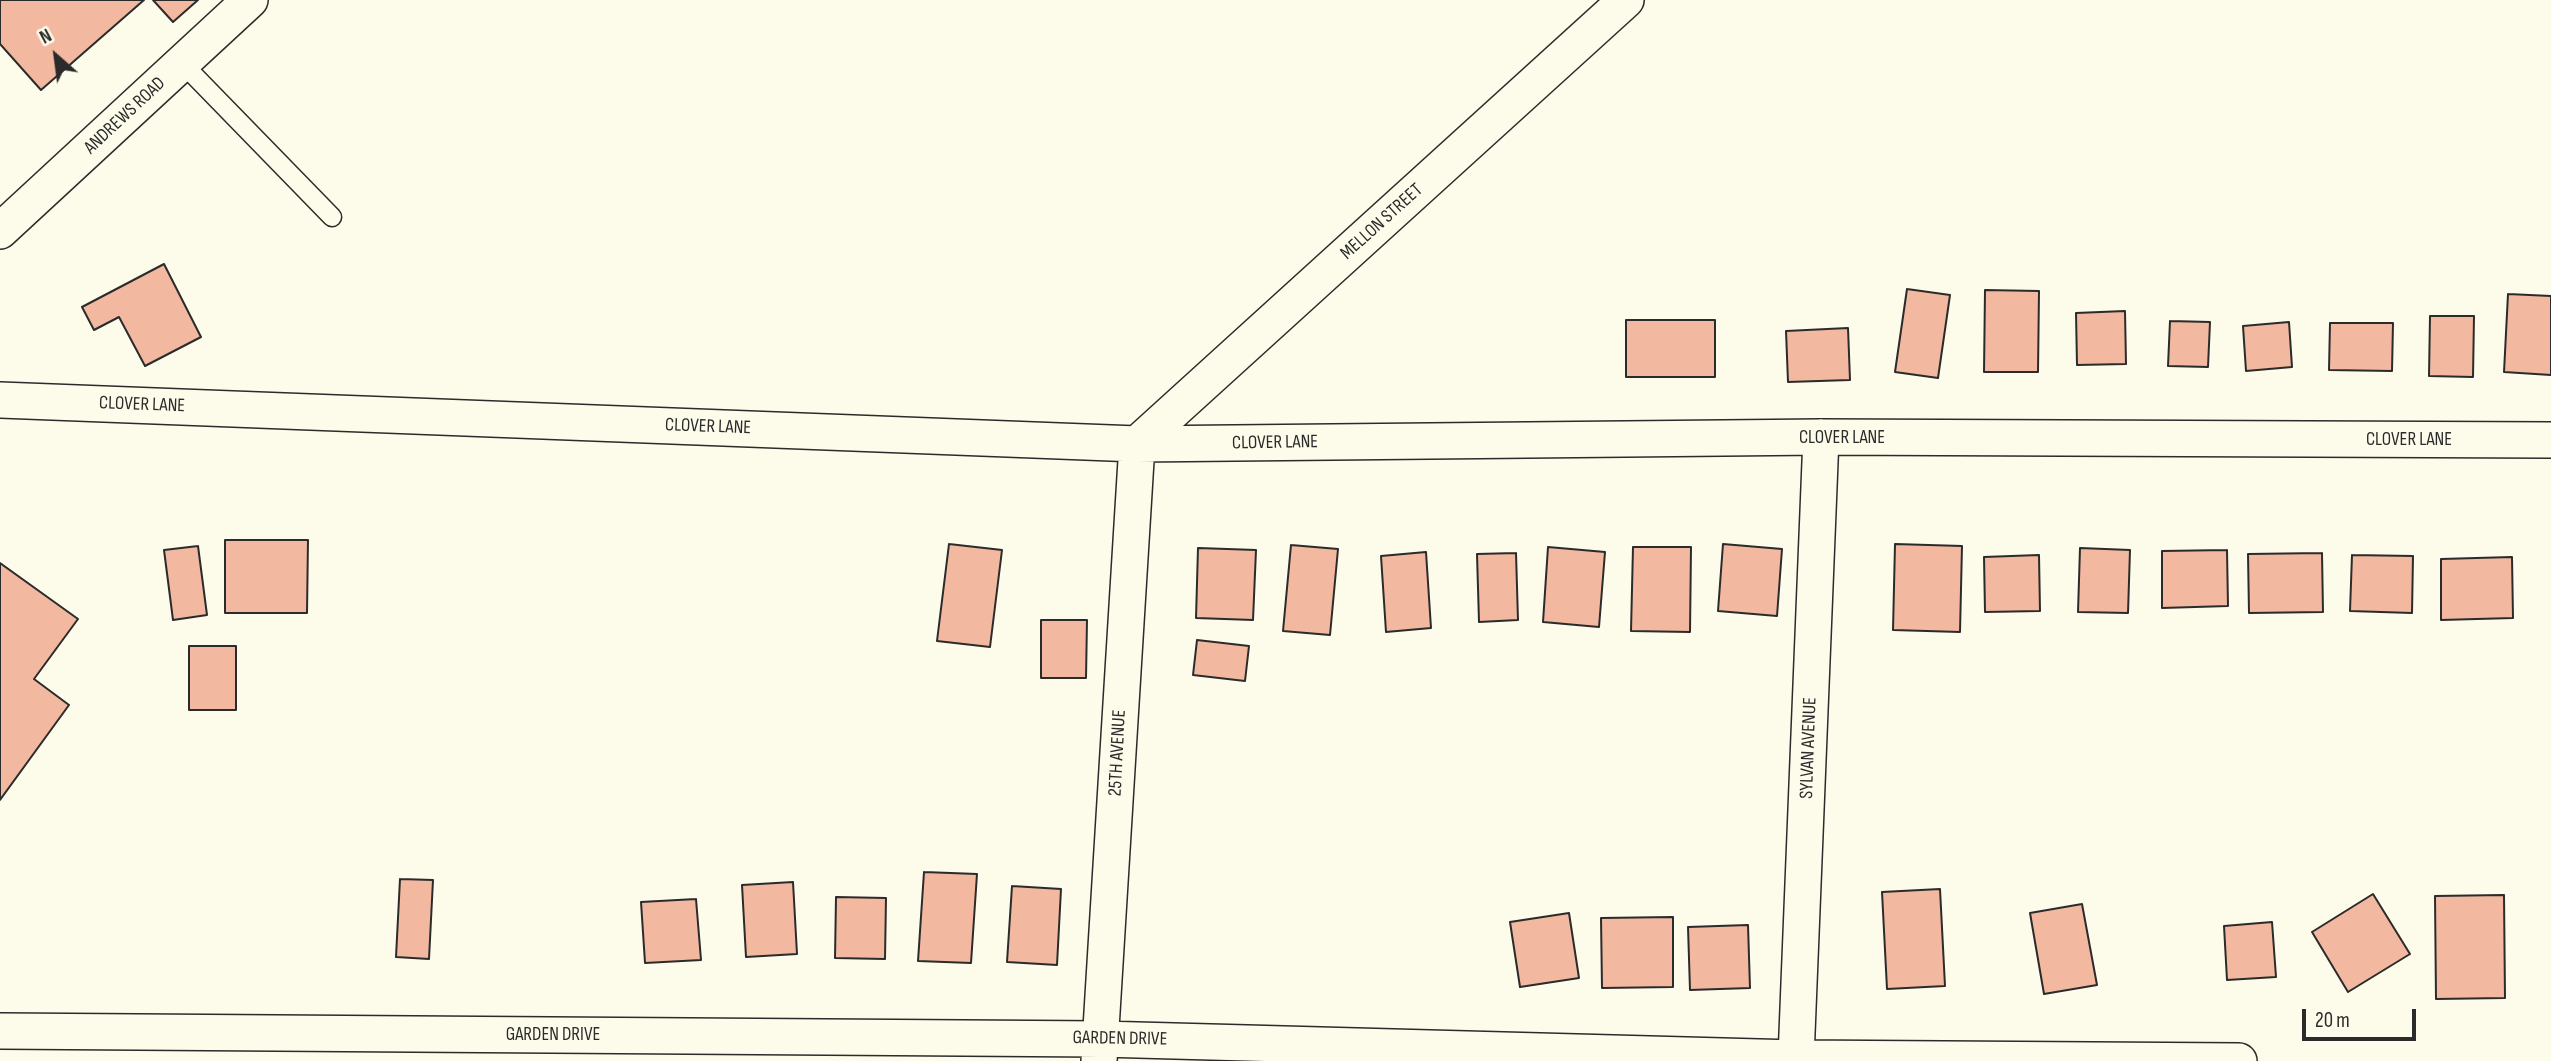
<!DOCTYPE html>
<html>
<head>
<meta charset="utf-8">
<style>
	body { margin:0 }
	#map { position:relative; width:2551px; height:1061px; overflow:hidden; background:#fdfbea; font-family:"Sofia Sans Condensed",sans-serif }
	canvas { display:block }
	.north { position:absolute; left:21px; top:21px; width:70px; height:70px; -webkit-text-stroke:5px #fdfbea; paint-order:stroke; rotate:332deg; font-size:19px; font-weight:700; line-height:28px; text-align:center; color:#2b2b2b }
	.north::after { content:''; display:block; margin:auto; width:24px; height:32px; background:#2b2b2b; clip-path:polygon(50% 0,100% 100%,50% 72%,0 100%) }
	.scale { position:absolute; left:2302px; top:1009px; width:114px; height:32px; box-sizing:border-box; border:4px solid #2b2b2b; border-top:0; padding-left:9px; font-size:21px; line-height:24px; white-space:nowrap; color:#2b2b2b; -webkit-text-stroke:5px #fdfbea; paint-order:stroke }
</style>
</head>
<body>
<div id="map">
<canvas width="2551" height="1061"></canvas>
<div class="north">N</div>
<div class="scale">20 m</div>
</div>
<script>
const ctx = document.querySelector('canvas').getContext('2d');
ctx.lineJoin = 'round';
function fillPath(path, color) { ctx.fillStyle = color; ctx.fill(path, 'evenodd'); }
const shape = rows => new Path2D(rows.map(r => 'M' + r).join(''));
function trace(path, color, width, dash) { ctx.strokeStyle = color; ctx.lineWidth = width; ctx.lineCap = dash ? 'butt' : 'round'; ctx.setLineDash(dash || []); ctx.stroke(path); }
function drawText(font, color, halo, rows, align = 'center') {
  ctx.font = font + ' "Sofia Sans Condensed",sans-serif'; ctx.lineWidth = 5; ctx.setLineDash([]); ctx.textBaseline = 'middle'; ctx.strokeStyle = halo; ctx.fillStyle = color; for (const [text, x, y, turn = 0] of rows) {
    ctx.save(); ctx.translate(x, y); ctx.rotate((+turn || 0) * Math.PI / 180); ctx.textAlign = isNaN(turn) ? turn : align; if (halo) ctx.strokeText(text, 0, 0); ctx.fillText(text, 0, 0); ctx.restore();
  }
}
const building = shape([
	[0,0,144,0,41,90,0,44,0,0],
	[153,0,198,0,173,22,153,0],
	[164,264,201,337,145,366,119,317,94,330,82,307,164,264],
	[1907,289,1950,295,1938,378,1895,372,1907,289],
	[1985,290,2039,291,2038,372,1984,372,1985,290],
	[2508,294,2551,296,2551,375,2504,372,2508,294],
	[2125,311,2126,364,2077,365,2076,313,2125,311],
	[2430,316,2474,316,2473,377,2429,376,2430,316],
	[1626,320,1715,320,1715,377,1626,377,1626,320],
	[2170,321,2210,322,2208,367,2168,366,2170,321],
	[2289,322,2292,367,2246,371,2243,326,2289,322],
	[2330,323,2393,323,2392,371,2329,370,2330,323],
	[1848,328,1850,380,1788,382,1786,331,1848,328],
	[225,540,308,540,307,613,225,613,225,540],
	[949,544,1002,550,990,647,937,641,949,544],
	[1723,544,1782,549,1777,616,1718,611,1723,544],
	[1895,544,1962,546,1960,632,1893,630,1895,544],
	[1291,545,1338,549,1330,635,1283,631,1291,545],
	[198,546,207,615,173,620,164,550,198,546],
	[1548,547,1605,552,1599,627,1543,622,1548,547],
	[1633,547,1691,547,1690,632,1631,631,1633,547],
	[1198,548,1256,550,1253,620,1196,618,1198,548],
	[2080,548,2130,550,2128,613,2078,612,2080,548],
	[2227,550,2228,606,2162,608,2162,551,2227,550],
	[1426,552,1431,628,1386,632,1381,556,1426,552],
	[1516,553,1518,620,1479,622,1477,554,1516,553],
	[2322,553,2323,612,2249,613,2248,554,2322,553],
	[2039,555,2040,611,1985,612,1984,557,2039,555],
	[2352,555,2413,556,2412,613,2350,611,2352,555],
	[2512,557,2513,618,2441,620,2441,559,2512,557],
	[0,563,78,619,34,679,69,705,0,800,0,563],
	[1041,620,1087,620,1086,678,1041,678,1041,620],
	[1197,640,1249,646,1245,681,1193,675,1197,640],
	[189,646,236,646,236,710,189,710,189,646],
	[924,872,977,874,971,963,918,961,924,872],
	[400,879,433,880,429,959,396,957,400,879],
	[793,882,797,954,746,957,742,885,793,882],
	[1012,886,1061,889,1057,965,1007,962,1012,886],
	[1940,889,1945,986,1887,989,1882,892,1940,889],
	[2373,894,2410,954,2348,992,2312,932,2373,894],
	[2504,895,2505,998,2436,999,2435,896,2504,895],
	[836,897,886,898,885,959,835,958,836,897],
	[696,899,701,960,645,963,641,902,696,899],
	[2082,904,2097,985,2044,994,2030,913,2082,904],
	[1569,913,1579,978,1520,987,1510,922,1569,913],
	[1673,917,1673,987,1602,988,1601,918,1673,917],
	[2272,922,2276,977,2227,980,2224,926,2272,922],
	[1748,925,1750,988,1690,990,1688,927,1748,925]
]);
fillPath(building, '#f2b8a0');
trace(building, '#2b2b2b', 2);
const service = shape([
	[182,63,332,217]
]);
const minor = shape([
	[0,231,250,0],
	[0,400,1137,444,1821,437,2551,440],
	[0,1031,1101,1039,1796,1058,2239,1061],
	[1796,1058,1821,437],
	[1099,1061,1137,444,1626,0]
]);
trace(service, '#2b2b2b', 21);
trace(minor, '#2b2b2b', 38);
trace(service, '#fdfbea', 18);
trace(minor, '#fdfbea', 35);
drawText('19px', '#2b2b2b', '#fdfbea', [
	["ANDREWS ROAD",125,116,-43],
	["MELLON STREET",1382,222,-42],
	["CLOVER LANE",142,405,2],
	["CLOVER LANE",708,427,2],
	["CLOVER LANE",1842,438],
	["CLOVER LANE",2409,440],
	["CLOVER LANE",1275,443,-1],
	["SYLVAN AVENUE",1809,748,-88],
	["25TH AVENUE",1118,753,-87],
	["GARDEN DRIVE",553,1035],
	["GARDEN DRIVE",1120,1039,1]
]);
</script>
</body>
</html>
